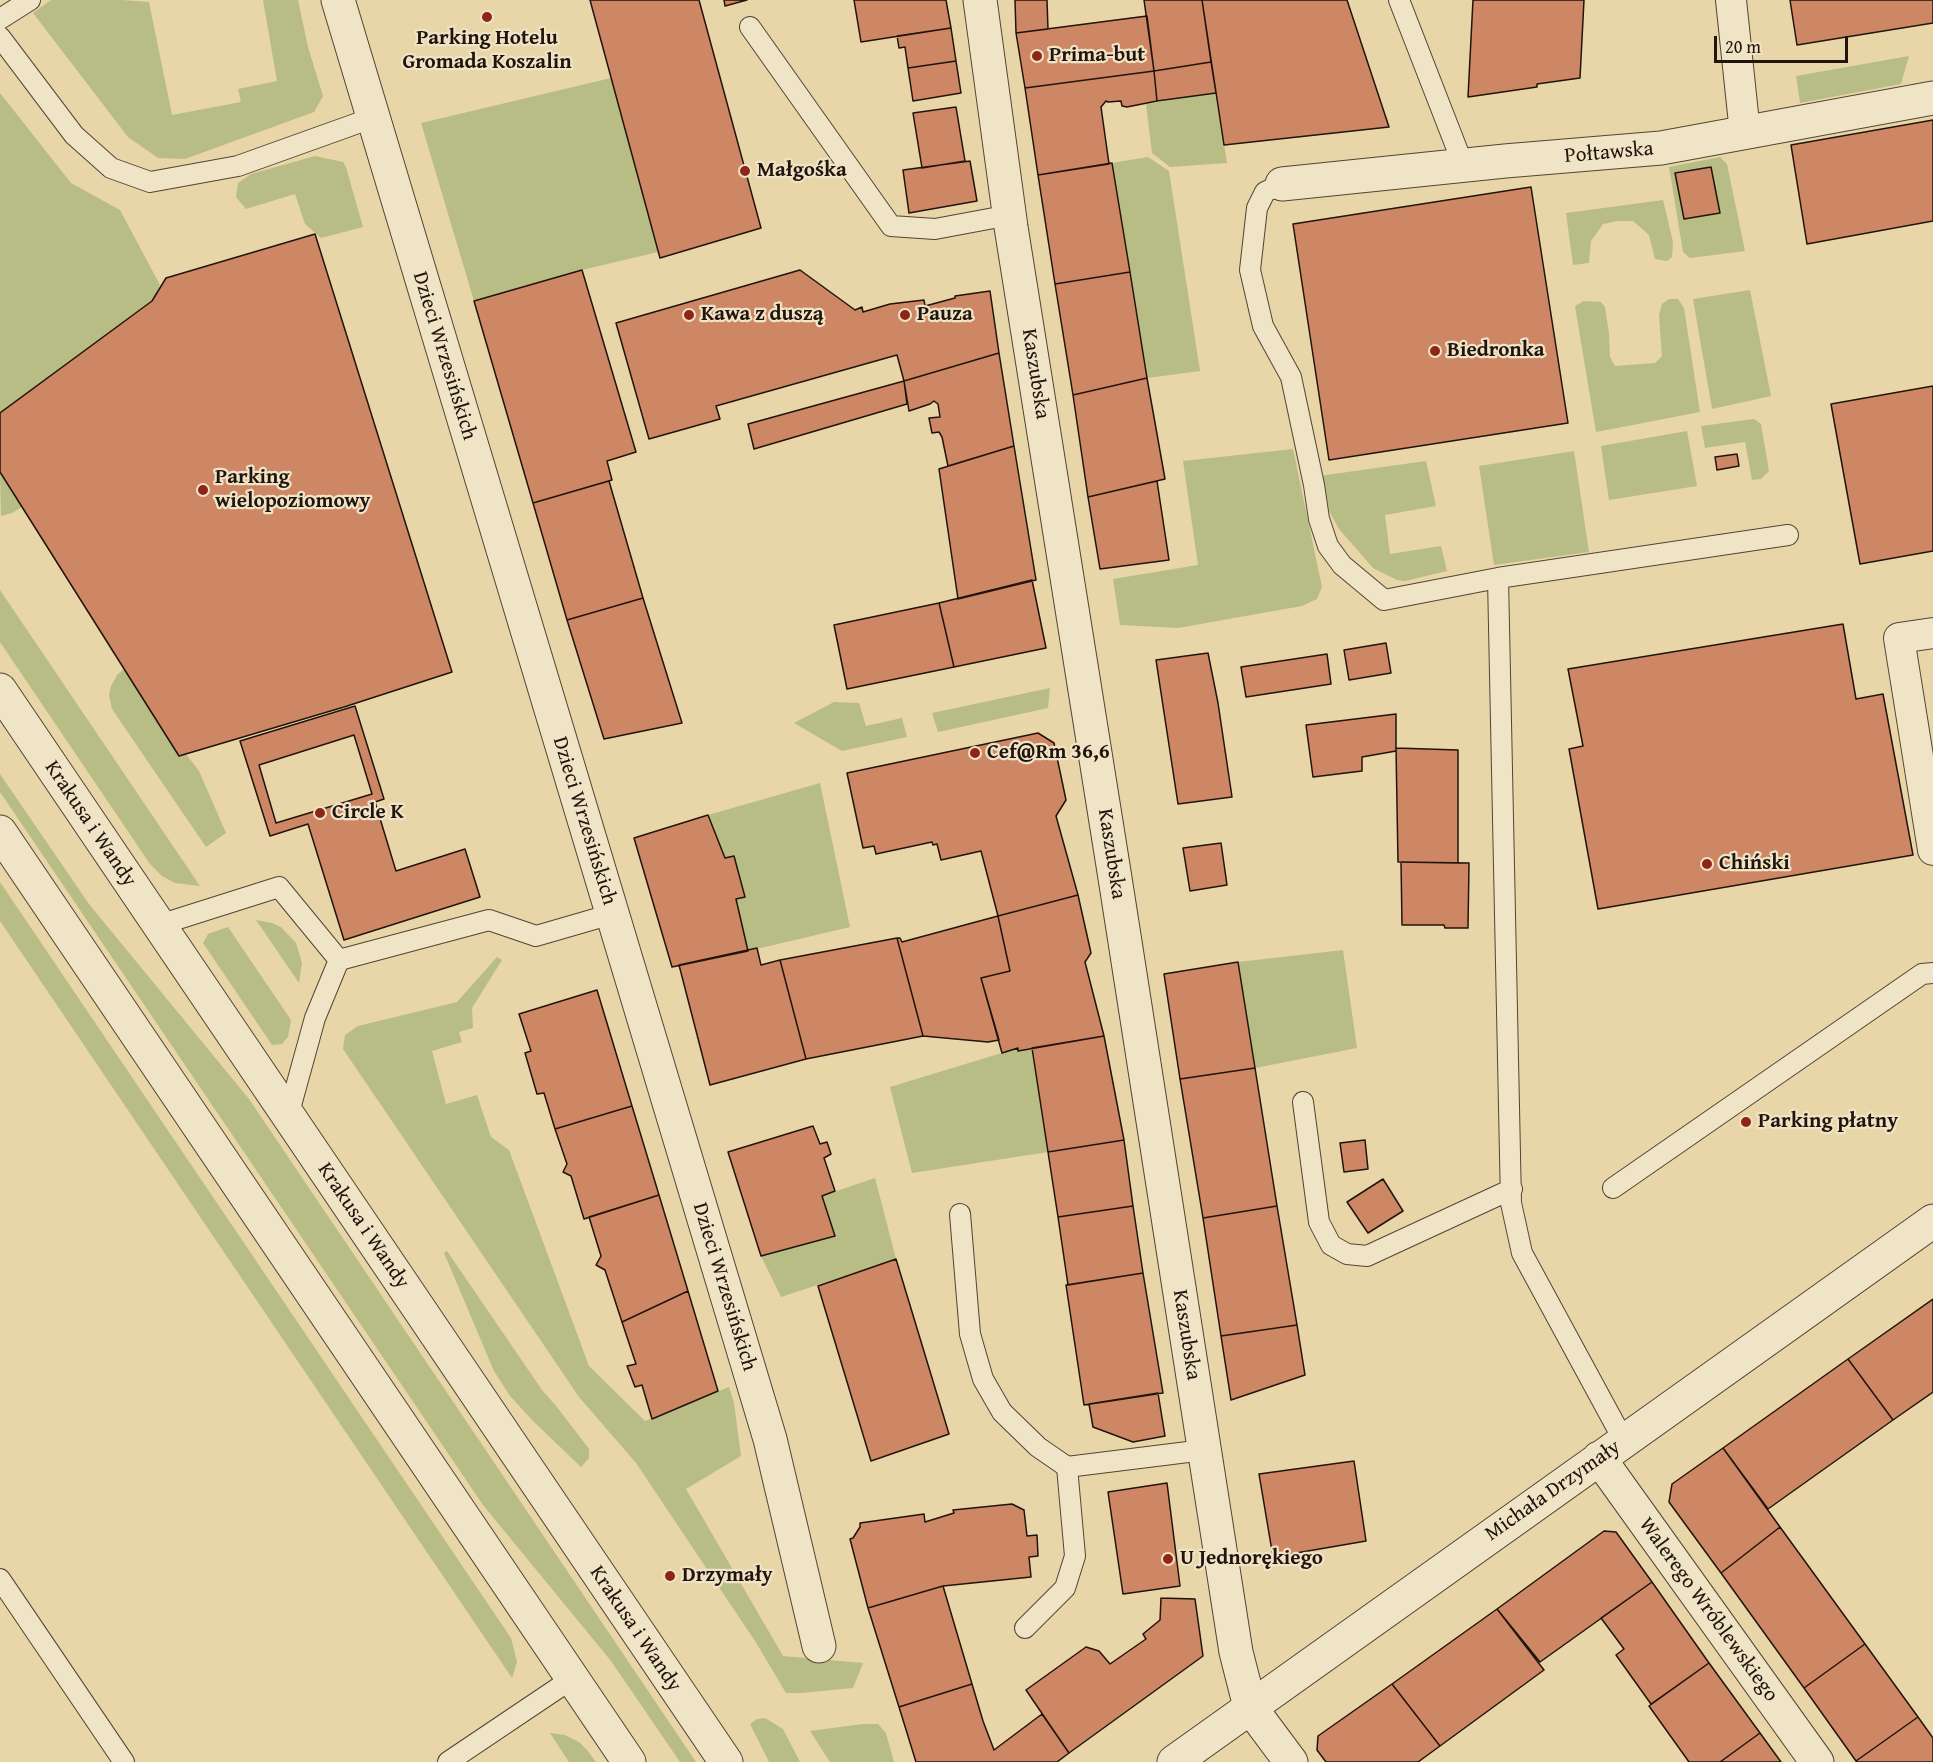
<!DOCTYPE html>
<html>
<head>
<meta charset="utf-8">
<style>
	body { margin:0 }
	#map { position:relative; width:1933px; height:1762px; overflow:hidden; background:#e8d5a8; font-family:"Gentium Book Plus",serif }
	canvas { display:block }
	.scale { position:absolute; left:1714px; top:36px; width:134px; height:27px; box-sizing:border-box; border:3px solid #21140d; border-top:0; padding-left:8px; font-size:18px; line-height:21px; white-space:nowrap; color:#21140d; -webkit-text-stroke:4px #f0e4c6; paint-order:stroke }
</style>
</head>
<body>
<div id="map">
<canvas width="1933" height="1762"></canvas>
<div class="scale">20 m</div>
</div>
<script>
const ctx = document.querySelector('canvas').getContext('2d');
ctx.lineJoin = 'round';
function fillPath(path, color) { ctx.fillStyle = color; ctx.fill(path, 'evenodd'); }
const shape = rows => new Path2D(rows.map(r => 'M' + r).join(''));
function trace(path, color, width, dash) { ctx.strokeStyle = color; ctx.lineWidth = width; ctx.lineCap = dash ? 'butt' : 'round'; ctx.setLineDash(dash || []); ctx.stroke(path); }
function drawText(font, color, halo, rows, align = 'center') {
  ctx.font = font + ' "Gentium Book Plus",serif'; ctx.lineWidth = 4.5; ctx.setLineDash([]); ctx.textBaseline = 'middle'; ctx.strokeStyle = halo; ctx.fillStyle = color; for (const [text, x, y, turn = 0] of rows) {
    ctx.save(); ctx.translate(x, y); ctx.rotate((+turn || 0) * Math.PI / 180); ctx.textAlign = isNaN(turn) ? turn : align; if (halo) ctx.strokeText(text, 0, 0); ctx.fillText(text, 0, 0); ctx.restore();
  }
}
fillPath(shape([
	[51,0,122,0,149,2,172,115,241,102,238,89,277,81,263,0,298,0,308,47,323,96,314,112,185,159,158,158,128,137,33,13],
	[1909,56,1901,84,1800,103,1796,76],
	[611,78,658,252,582,270,474,301,421,123],
	[0,93,71,183,120,210,160,285,152,301,0,413],
	[1216,93,1227,163,1170,167,1152,153,1146,104],
	[315,156,343,162,346,167,363,227,321,238,305,224,295,194,246,209,236,197,238,183,251,174],
	[1148,157,1169,171,1200,371,1147,378,1112,163],
	[1720,157,1727,164,1745,251,1690,258,1683,252,1669,167],
	[1663,200,1673,242,1672,257,1667,261,1655,259,1649,235,1633,221,1618,221,1603,224,1591,241,1589,263,1573,265,1566,213],
	[1750,290,1771,396,1712,409,1693,299],
	[1669,299,1678,299,1684,308,1700,412,1596,432,1575,306,1584,301,1601,302,1605,307,1609,334,1610,357,1615,366,1655,363,1662,356,1659,315,1662,304],
	[1754,419,1761,424,1769,471,1761,479,1752,480,1745,442,1705,448,1701,426],
	[1687,431,1697,486,1609,500,1601,446],
	[1293,449,1322,587,1317,599,1302,606,1178,628,1120,625,1113,579,1198,565,1183,461],
	[1574,451,1589,552,1494,565,1479,466],
	[1426,461,1436,506,1385,515,1390,554,1441,546,1447,571,1405,581,1397,580,1373,568,1339,529,1327,507,1319,476],
	[0,472,22,507,12,513,1,516],
	[0,590,200,886,175,883,162,876,150,864,0,642],
	[124,669,179,756,186,754,199,771,226,833,206,847,112,709,109,695,111,686,117,675],
	[1050,688,1048,708,938,732,932,713],
	[834,702,859,703,866,726,902,718,907,737,842,751,794,723],
	[0,774,89,904,249,1099,696,1762,680,1762,611,1661,483,1505,0,792],
	[820,783,850,927,748,951,736,899,745,896,734,856,725,858,708,815],
	[0,882,511,1638,517,1662,512,1678,0,921],
	[256,920,272,923,281,927,296,943,302,963,299,983],
	[228,927,291,1020,288,1037,282,1044,272,1045,203,943,208,934],
	[1343,950,1357,1048,1255,1068,1238,962],
	[497,957,502,960,472,1008,473,1028,459,1032,462,1042,432,1051,446,1104,477,1095,491,1137,509,1150,589,1366,645,1421,729,1387,734,1403,741,1456,686,1489,783,1656,863,1663,853,1688,802,1693,786,1693,755,1641,636,1463,579,1397,343,1049,345,1035,358,1026,457,1002],
	[1018,1048,1019,1051,1032,1048,1048,1152,912,1173,890,1087],
	[875,1178,896,1259,781,1297,761,1256,834,1236,822,1196],
	[447,1251,542,1390,557,1407,589,1449,589,1458,581,1467,533,1421,510,1396,494,1371,444,1253],
	[765,1718,783,1729,800,1762,769,1762,750,1724,757,1719],
	[863,1724,878,1724,886,1733,894,1762,830,1762,810,1731],
	[550,1733,565,1735,579,1742,587,1750,596,1762,569,1762]
]), '#b8bd86');
const building = shape([
	[590,0,699,0,761,228,660,258,590,0],
	[724,0,747,0,725,6,724,0],
	[854,0,946,0,951,28,861,42,854,0],
	[1015,0,1047,0,1048,29,1016,33,1015,0],
	[1144,0,1202,0,1211,62,1154,71,1144,0],
	[1202,0,1347,0,1389,127,1224,145,1202,0],
	[1473,0,1584,0,1580,78,1537,84,1537,87,1468,97,1473,0],
	[1790,0,1933,0,1933,23,1797,45,1790,0],
	[1147,16,1154,71,1025,88,1016,33,1147,16],
	[951,28,956,61,908,68,905,47,899,48,897,36,951,28],
	[956,61,961,93,913,101,908,68,956,61],
	[1211,62,1216,93,1157,101,1154,71,1211,62],
	[1154,71,1157,101,1127,107,1122,106,1121,101,1108,102,1106,101,1101,107,1109,164,1038,175,1025,88,1154,71],
	[956,107,965,161,922,168,913,113,956,107],
	[1933,120,1933,221,1807,244,1791,145,1933,120],
	[970,161,977,201,909,213,903,170,970,161],
	[1112,163,1130,272,1055,284,1038,175,1112,163],
	[1711,167,1720,213,1684,219,1675,173,1711,167],
	[1531,187,1568,423,1329,460,1293,224,1531,187],
	[315,234,452,672,344,707,179,756,0,472,0,413,152,301,166,278,315,234],
	[582,270,636,452,607,461,612,480,533,503,474,301,582,270],
	[800,270,855,310,862,307,863,312,890,304,924,300,925,306,955,298,955,296,990,291,999,353,904,381,897,355,716,406,720,419,649,439,616,323,800,270],
	[1130,272,1147,378,1073,395,1055,284,1130,272],
	[999,353,1014,446,948,466,942,437,939,432,932,433,929,418,940,417,938,404,934,401,930,404,909,411,904,381,999,353],
	[1147,378,1165,479,1088,497,1073,395,1147,378],
	[904,381,907,404,754,449,748,424,904,381],
	[1933,386,1933,551,1860,564,1831,404,1933,386],
	[1014,446,1036,580,958,599,939,469,1014,446],
	[1737,454,1739,466,1717,470,1715,457,1737,454],
	[609,481,643,598,567,620,533,503,609,481],
	[1157,481,1169,560,1100,569,1088,497,1157,481],
	[1032,580,1046,648,954,667,939,603,1032,580],
	[643,598,682,723,604,739,567,620,643,598],
	[939,603,954,667,847,689,834,625,939,603],
	[1843,624,1856,699,1883,694,1913,855,1598,909,1569,749,1583,746,1568,669,1843,624],
	[1386,643,1391,673,1349,680,1344,650,1386,643],
	[1208,653,1218,703,1232,797,1178,804,1156,660,1208,653],
	[1327,654,1331,684,1246,697,1241,667,1327,654],
	[355,706,384,799,375,802,396,871,465,849,480,897,344,940,308,824,270,836,240,741,355,706],
	[1396,714,1396,751,1362,757,1362,771,1313,777,1306,725,1396,714],
	[1038,733,1054,743,1066,800,1056,816,1078,895,998,916,981,851,941,860,937,844,933,845,932,842,876,854,874,846,863,848,847,773,1038,733],
	[354,735,372,794,276,823,259,765,354,735],
	[1396,748,1458,750,1458,863,1398,862,1396,748],
	[708,815,725,858,734,856,745,897,736,899,748,951,672,967,634,838,708,815],
	[1221,843,1227,885,1190,891,1183,848,1221,843],
	[1401,862,1469,863,1468,928,1445,928,1444,925,1402,925,1401,862],
	[1078,895,1091,953,1085,962,1104,1036,1018,1051,1018,1048,1002,1053,981,978,1010,971,998,916,1078,895],
	[998,916,1010,971,981,978,999,1040,988,1042,923,1036,897,938,900,938,902,942,998,916],
	[897,938,923,1036,806,1059,780,960,897,938],
	[757,948,761,965,780,960,806,1059,710,1085,679,965,757,948],
	[1238,962,1255,1068,1180,1079,1164,974,1238,962],
	[597,990,632,1106,555,1129,544,1093,537,1094,525,1053,531,1051,519,1014,597,990],
	[1104,1036,1124,1140,1048,1152,1032,1048,1104,1036],
	[1255,1068,1277,1206,1203,1218,1180,1079,1255,1068],
	[632,1106,659,1195,584,1219,571,1176,563,1172,567,1164,555,1129,632,1106],
	[813,1126,820,1144,827,1142,831,1154,824,1158,835,1191,822,1196,835,1236,761,1256,728,1152,813,1126],
	[1124,1140,1133,1206,1058,1217,1048,1152,1124,1140],
	[1365,1140,1368,1169,1344,1172,1340,1143,1365,1140],
	[1383,1179,1403,1211,1368,1233,1347,1202,1383,1179],
	[659,1195,688,1291,622,1322,605,1270,596,1265,601,1256,589,1217,659,1195],
	[1133,1206,1143,1273,1068,1285,1058,1217,1133,1206],
	[1277,1206,1297,1325,1221,1336,1203,1218,1277,1206],
	[896,1259,949,1434,871,1461,818,1286,896,1259],
	[1143,1273,1163,1393,1084,1405,1066,1285,1143,1273],
	[688,1291,718,1391,652,1419,642,1385,635,1387,627,1366,636,1364,622,1322,688,1291],
	[1933,1299,1933,1392,1893,1420,1848,1359,1933,1299],
	[1297,1325,1305,1375,1231,1400,1221,1336,1297,1325],
	[1848,1359,1893,1420,1768,1509,1723,1448,1848,1359],
	[1158,1393,1165,1436,1133,1442,1093,1427,1089,1404,1158,1393],
	[1723,1448,1780,1527,1721,1573,1669,1502,1672,1484,1723,1448],
	[1354,1461,1366,1541,1273,1557,1259,1474,1354,1461],
	[1167,1483,1180,1586,1123,1594,1108,1492,1167,1483],
	[1012,1504,1024,1510,1027,1536,1037,1535,1038,1556,1029,1557,1031,1577,943,1586,868,1608,850,1539,853,1538,860,1527,860,1523,924,1514,925,1522,954,1513,953,1510,1012,1504],
	[1780,1527,1865,1644,1804,1688,1721,1573,1780,1527],
	[1604,1531,1616,1532,1652,1582,1540,1662,1497,1609,1604,1531],
	[1652,1582,1709,1663,1651,1704,1616,1655,1624,1649,1601,1618,1652,1582],
	[943,1586,972,1684,899,1707,868,1608,943,1586],
	[1161,1598,1195,1599,1203,1656,1069,1753,1026,1690,1086,1647,1099,1651,1110,1664,1146,1639,1143,1634,1160,1620,1161,1598],
	[1497,1609,1544,1670,1440,1746,1392,1684,1497,1609],
	[1865,1644,1918,1717,1856,1761,1804,1688,1865,1644],
	[1709,1663,1760,1733,1720,1762,1689,1762,1649,1706,1709,1663],
	[972,1684,983,1721,994,1750,1042,1714,1069,1753,1057,1762,916,1762,899,1707,972,1684],
	[1392,1684,1440,1746,1418,1762,1326,1762,1317,1750,1318,1736,1392,1684],
	[1918,1717,1933,1738,1933,1762,1857,1762,1856,1761,1918,1717],
	[1760,1733,1781,1762,1720,1762,1760,1733]
]);
fillPath(building, '#ce8764');
trace(building, '#21140d', 1.5);
const service = shape([
	[1399,0,1464,167],
	[0,19,30,0],
	[750,27,891,226,935,229,1010,215],
	[0,37,74,135,111,168,150,182,238,166,372,118],
	[1282,184,1265,192,1257,208,1250,270,1263,326,1291,377,1314,485,1319,519,1328,546,1342,565,1384,600,1498,578],
	[159,925,279,887,339,960],
	[1303,1102,1319,1222,1331,1245,1347,1254,1367,1256,1512,1189],
	[288,1116,315,1018,339,960,489,920,536,936,612,914],
	[1613,1188,1922,974,1933,973],
	[960,1214,970,1334,983,1379,1002,1412,1038,1447,1067,1467,1204,1450],
	[1624,1441,1522,1253,1511,1203,1498,578,1788,535],
	[0,1579,124,1762],
	[1025,1628,1065,1588,1075,1556,1067,1467],
	[448,1762,573,1678]
]);
const pedestrian = shape([
	[1731,0,1745,133],
	[1933,633,1899,638,1933,850]
]);
const minor = shape([
	[338,0,770,1439,819,1646],
	[980,0,1011,227,1115,878,1236,1652,1250,1707,1291,1762],
	[1282,184,1505,161,1661,148,1933,98],
	[1599,1458,1817,1762],
	[1174,1762,1933,1221]
]);
const tertiary = shape([
	[0,690,726,1762],
	[0,832,629,1762]
]);
trace(service, '#534434', 22);
trace(pedestrian, '#534434', 32);
trace(minor, '#534434', 35);
trace(tertiary, '#534434', 35);
trace(service, '#f0e4c6', 20);
trace(pedestrian, '#f0e4c6', 30);
trace(minor, '#f0e4c6', 33);
trace(tertiary, '#f0e4c6', 33);
for (const [x, y, r, color] of [
	[487,17,6,"#8f2418"],
	[1037,56,6,"#8f2418"],
	[745,171,6,"#8f2418"],
	[689,315,6,"#8f2418"],
	[905,315,6,"#8f2418"],
	[1435,351,6,"#8f2418"],
	[203,490,6,"#8f2418"],
	[975,753,6,"#8f2418"],
	[320,813,6,"#8f2418"],
	[1707,864,6,"#8f2418"],
	[1746,1122,6,"#8f2418"],
	[1168,1559,6,"#8f2418"],
	[670,1576,6,"#8f2418"]
]) { const dot = new Path2D(); dot.arc(x, y, r, 0, 2 * Math.PI); ctx.fillStyle = color; ctx.fill(dot); trace(dot, '#f0e4c6', 2); }
drawText('bold 21px', '#21140d', '#f0e4c6', [
	["Parking Hotelu",487,39,"center"],
	["Gromada Koszalin",487,63,"center"],
	["Prima-but",1049,56],
	["Małgośka",757,171],
	["Kawa z duszą",701,315],
	["Pauza",917,315],
	["Biedronka",1447,351],
	["Parking",215,478],
	["wielopoziomowy",215,502],
	["Cef@Rm 36,6",987,753],
	["Circle K",332,813],
	["Chiński",1719,864],
	["Parking płatny",1758,1122],
	["U Jednorękiego",1180,1559],
	["Drzymały",682,1576]
], 'left');
drawText('21px', '#21140d', '#f0e4c6', [
	["Połtawska",1609,153,-5],
	["Dzieci Wrzesińskich",444,356,73],
	["Kaszubska",1035,374,81],
	["Dzieci Wrzesińskich",584,821,73],
	["Krakusa i Wandy",90,824,56],
	["Kaszubska",1111,854,81],
	["Krakusa i Wandy",363,1226,56],
	["Dzieci Wrzesińskich",724,1287,73],
	["Kaszubska",1186,1335,81],
	["Michała Drzymały",1553,1491,-35],
	["Walerego Wróblewskiego",1708,1610,54],
	["Krakusa i Wandy",635,1629,56]
]);
</script>
</body>
</html>
